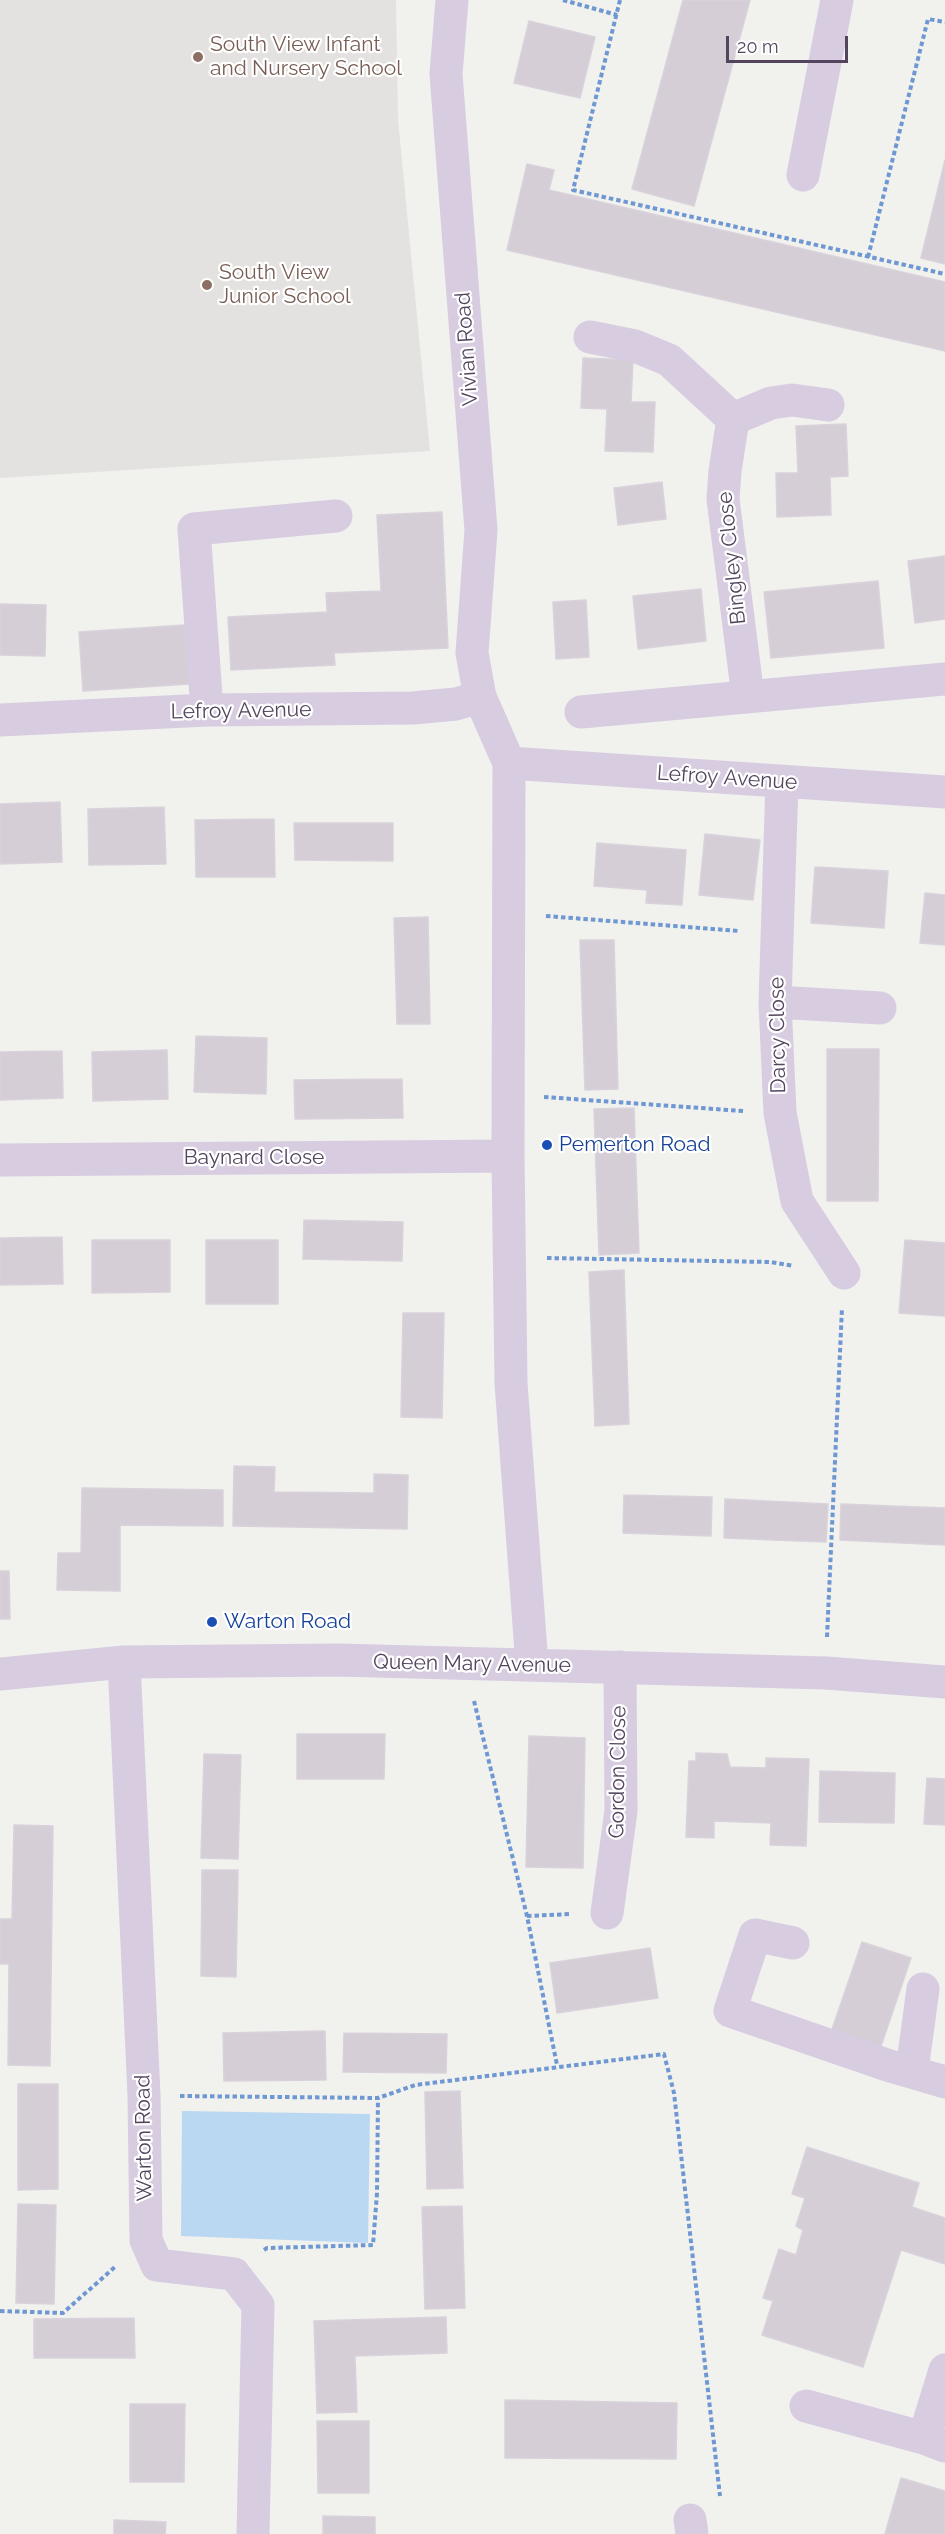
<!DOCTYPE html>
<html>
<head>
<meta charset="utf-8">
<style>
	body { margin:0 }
	#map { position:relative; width:945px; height:2534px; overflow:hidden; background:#f1f1ee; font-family:Raleway,sans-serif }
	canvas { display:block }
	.scale { position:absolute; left:726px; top:36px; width:122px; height:27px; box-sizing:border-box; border:3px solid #53455d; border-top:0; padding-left:8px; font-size:18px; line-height:21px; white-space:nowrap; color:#53455d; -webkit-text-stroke:4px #fff; paint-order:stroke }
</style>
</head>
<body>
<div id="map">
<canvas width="945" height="2534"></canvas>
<div class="scale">20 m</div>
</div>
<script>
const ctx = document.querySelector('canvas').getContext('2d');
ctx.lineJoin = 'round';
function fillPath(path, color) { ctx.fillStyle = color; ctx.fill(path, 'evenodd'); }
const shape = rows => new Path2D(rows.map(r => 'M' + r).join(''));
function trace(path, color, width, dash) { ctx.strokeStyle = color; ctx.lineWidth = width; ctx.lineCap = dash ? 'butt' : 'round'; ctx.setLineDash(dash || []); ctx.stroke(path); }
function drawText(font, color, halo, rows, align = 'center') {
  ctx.font = font + ' Raleway,sans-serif'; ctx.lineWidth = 4.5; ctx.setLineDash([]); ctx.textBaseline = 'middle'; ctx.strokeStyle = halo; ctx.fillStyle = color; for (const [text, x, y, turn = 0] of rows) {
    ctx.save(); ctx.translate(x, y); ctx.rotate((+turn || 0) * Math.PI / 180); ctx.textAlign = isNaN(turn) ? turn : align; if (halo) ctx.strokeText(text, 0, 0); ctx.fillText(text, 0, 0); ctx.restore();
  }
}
fillPath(shape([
	[0,0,396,0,398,119,430,451,0,478]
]), '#e3e2e0');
fillPath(shape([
	[182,2111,370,2114,368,2243,181,2236]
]), '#bad8f2');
const building = shape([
	[683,0,750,0,694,206,632,189,683,0],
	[529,21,595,37,580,98,514,83,529,21],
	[945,160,945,264,921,258,945,160],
	[527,164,554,170,549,190,945,282,945,351,507,250,527,164],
	[583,358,633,360,631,402,655,402,653,452,605,451,607,409,581,408,583,358],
	[846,424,848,476,830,477,831,515,777,517,776,473,798,473,796,426,846,424],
	[662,482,666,519,618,525,614,488,662,482],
	[442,512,448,648,334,653,335,665,231,670,228,617,327,612,326,593,381,591,377,515,442,512],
	[945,556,945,619,915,623,908,561,945,556],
	[878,581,884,648,771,658,764,592,878,581],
	[701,589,706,641,638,649,633,596,701,589],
	[586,600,589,657,556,659,553,602,586,600],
	[0,604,46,605,45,656,0,655,0,604],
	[185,625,189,684,83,691,79,632,185,625],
	[60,802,62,862,0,864,0,804,60,802],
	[164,807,166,864,89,865,88,809,164,807],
	[274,819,275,877,196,877,195,820,274,819],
	[294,823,393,823,393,861,295,860,294,823],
	[705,834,760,840,753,900,699,895,705,834],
	[597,843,686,850,682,905,646,903,647,890,594,886,597,843],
	[815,867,888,871,884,928,811,923,815,867],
	[925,893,945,895,945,945,920,943,925,893],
	[428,917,430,1024,397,1024,394,918,428,917],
	[580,940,614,940,618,1089,585,1090,580,940],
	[196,1036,267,1038,266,1094,194,1092,196,1036],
	[827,1049,879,1049,878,1201,827,1201,827,1049],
	[167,1050,168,1099,93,1101,92,1052,167,1050],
	[62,1051,63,1098,0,1100,0,1052,62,1051],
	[402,1079,403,1118,295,1119,294,1080,402,1079],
	[634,1108,639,1253,599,1255,594,1109,634,1108],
	[304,1220,403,1222,402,1261,303,1259,304,1220],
	[62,1237,63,1284,0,1285,0,1238,62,1237],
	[92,1240,170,1240,170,1292,92,1293,92,1240],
	[206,1240,278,1240,278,1304,206,1304,206,1240],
	[905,1240,945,1243,945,1316,899,1313,905,1240],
	[624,1270,629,1424,595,1426,589,1272,624,1270],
	[403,1313,444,1313,442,1418,401,1417,403,1313],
	[234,1466,275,1467,274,1492,374,1493,374,1474,408,1475,407,1529,233,1526,234,1466],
	[82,1488,223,1490,223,1526,120,1525,120,1591,57,1590,58,1553,81,1553,82,1488],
	[624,1495,712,1497,711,1536,623,1533,624,1495],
	[725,1499,828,1504,826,1542,724,1538,725,1499],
	[841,1504,945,1508,945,1545,840,1540,841,1504],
	[0,1571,9,1571,10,1619,0,1619,0,1571],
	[297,1734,385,1734,384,1779,297,1779,297,1734],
	[529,1736,585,1738,583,1868,526,1867,529,1736],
	[696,1753,727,1754,730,1767,766,1768,766,1758,809,1759,806,1846,770,1845,771,1823,714,1821,714,1838,686,1837,689,1761,696,1761,696,1753],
	[204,1754,241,1755,238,1859,201,1858,204,1754],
	[820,1771,895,1773,894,1823,819,1822,820,1771],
	[927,1778,945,1779,945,1825,924,1824,927,1778],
	[14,1825,53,1826,50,2066,8,2065,9,1964,0,1964,0,1919,12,1919,14,1825],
	[202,1870,238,1870,236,1977,201,1976,202,1870],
	[862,1942,911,1958,878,2055,829,2038,862,1942],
	[650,1948,658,1998,557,2013,550,1963,650,1948],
	[325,2031,326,2080,224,2081,223,2033,325,2031],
	[344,2033,447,2034,446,2073,343,2072,344,2033],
	[18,2084,58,2084,58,2189,18,2190,18,2084],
	[460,2091,463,2188,427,2189,425,2092,460,2091],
	[807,2147,919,2183,912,2207,945,2218,945,2264,901,2250,863,2367,762,2335,773,2301,763,2298,779,2249,796,2255,803,2230,796,2226,805,2198,792,2194,807,2147],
	[18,2204,56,2205,54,2304,16,2303,18,2204],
	[462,2206,465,2308,425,2309,422,2207,462,2206],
	[446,2317,447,2353,355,2356,357,2412,317,2413,314,2321,446,2317],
	[134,2318,135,2358,34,2358,34,2319,134,2318],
	[505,2400,677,2403,676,2459,505,2458,505,2400],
	[130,2404,185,2404,184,2482,130,2482,130,2404],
	[317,2421,369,2421,369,2493,318,2493,317,2421],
	[901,2478,945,2491,945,2534,885,2534,901,2478],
	[323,2516,375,2517,375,2534,323,2534,323,2516],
	[114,2520,166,2522,165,2534,114,2534,114,2520]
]);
fillPath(building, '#d5ced7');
trace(building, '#d9d2db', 1.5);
trace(shape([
	[563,0,617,15],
	[620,0,573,190,945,274],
	[868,257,928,19,945,22],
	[546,916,739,931],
	[544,1097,743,1111],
	[547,1258,770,1262,794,1266],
	[827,1637,842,1308],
	[474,1701,527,1916,557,2065],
	[527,1916,571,1914],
	[180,2096,378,2098,415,2085,664,2054,674,2093,720,2496],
	[264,2250,267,2248,373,2245,377,2193,378,2098],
	[0,2311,63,2313,116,2266]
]), '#6f98d2', 4, [4.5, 3]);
trace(shape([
	[452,0,446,74,481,530,472,653,480,697,509,763,508,1156,511,1383,532,1665],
	[803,175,837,0],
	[590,337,635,346,669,360,733,419,771,403,792,400,828,405],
	[733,419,725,471,723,499,748,697],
	[207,710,194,529,336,516],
	[581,712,945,679],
	[0,720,207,710,413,708,456,704,480,697],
	[509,763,945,792],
	[782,782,775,1002,780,1113,797,1201,844,1273],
	[775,1002,880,1008],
	[0,1160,508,1156],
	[124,1662,144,2095,146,2240,157,2265,234,2274,258,2305,253,2534],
	[0,1674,124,1662,338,1660,826,1673,945,1682],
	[607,1913,621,1811,620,1667],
	[793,1943,755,1935,730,2011,887,2065,945,2082],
	[912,2070,923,1989],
	[806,2406,924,2438,945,2446],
	[924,2438,945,2370],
	[690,2520,692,2534]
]), '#d7cce0', 33);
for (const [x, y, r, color] of [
	[198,57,6,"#8d6e63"],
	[207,285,6,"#8d6e63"],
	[547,1145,6,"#1a4fb4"],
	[212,1622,6,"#1a4fb4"]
]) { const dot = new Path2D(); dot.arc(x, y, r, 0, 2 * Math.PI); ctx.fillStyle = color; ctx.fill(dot); trace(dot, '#fff', 2); }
drawText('21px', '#785e54', '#fff', [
	["South View Infant",210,45],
	["and Nursery School",210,69],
	["South View",219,273],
	["Junior School",219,297]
], 'left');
drawText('21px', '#53455d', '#fff', [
	["Vivian Road",467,349,-94],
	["Bingley Close",732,558,-96],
	["Lefroy Avenue",241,711,-1],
	["Lefroy Avenue",727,778,4],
	["Darcy Close",778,1035,-91],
	["Baynard Close",254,1158],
	["Queen Mary Avenue",472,1664,1],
	["Gordon Close",618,1772,-89],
	["Warton Road",144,2138,-91]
]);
drawText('21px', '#164399', '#fff', [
	["Pemerton Road",559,1145],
	["Warton Road",224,1622]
], 'left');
</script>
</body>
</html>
